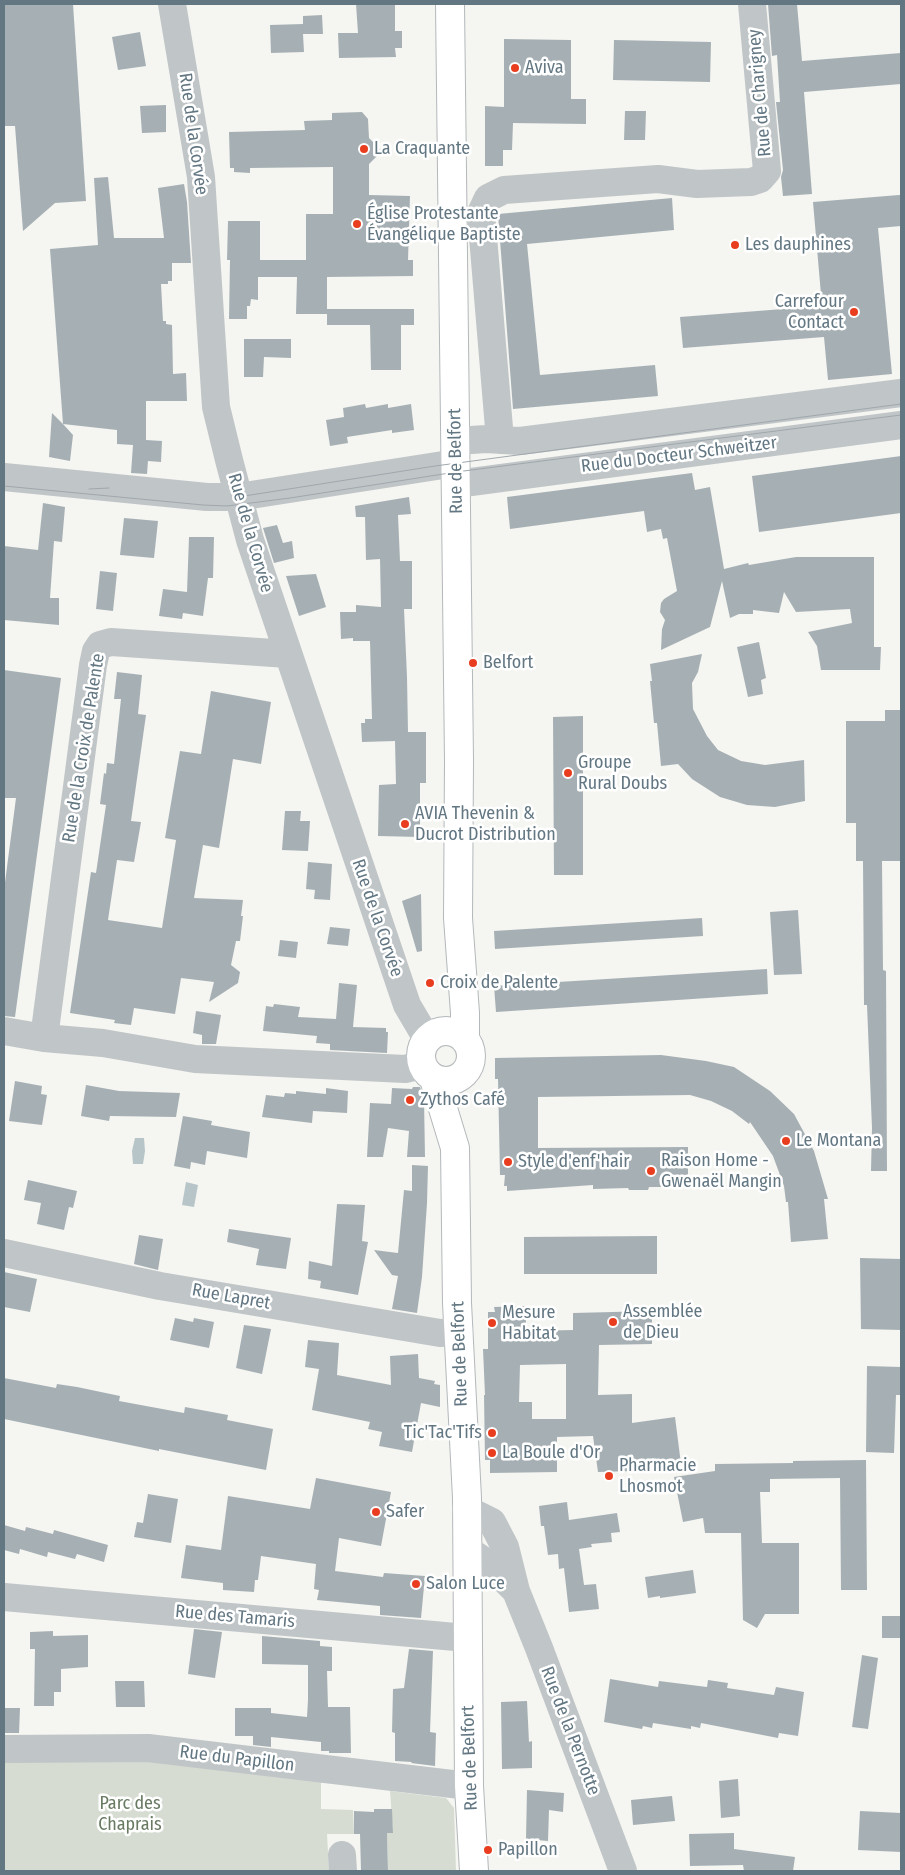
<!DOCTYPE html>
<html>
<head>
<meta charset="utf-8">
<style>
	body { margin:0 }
	#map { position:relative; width:905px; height:1875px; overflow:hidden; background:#f5f5f1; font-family:"Fira Sans Condensed",sans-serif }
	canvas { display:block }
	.frame { position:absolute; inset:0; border:5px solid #637783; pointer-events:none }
</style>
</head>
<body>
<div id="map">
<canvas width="905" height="1875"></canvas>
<div class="frame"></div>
</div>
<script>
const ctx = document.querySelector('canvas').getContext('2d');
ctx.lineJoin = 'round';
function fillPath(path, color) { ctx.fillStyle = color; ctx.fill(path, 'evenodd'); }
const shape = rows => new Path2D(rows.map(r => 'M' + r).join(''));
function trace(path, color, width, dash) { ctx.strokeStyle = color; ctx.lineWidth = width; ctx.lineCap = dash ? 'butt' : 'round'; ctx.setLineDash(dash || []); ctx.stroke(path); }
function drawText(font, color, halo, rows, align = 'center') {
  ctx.font = font + ' "Fira Sans Condensed",sans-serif'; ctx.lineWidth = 5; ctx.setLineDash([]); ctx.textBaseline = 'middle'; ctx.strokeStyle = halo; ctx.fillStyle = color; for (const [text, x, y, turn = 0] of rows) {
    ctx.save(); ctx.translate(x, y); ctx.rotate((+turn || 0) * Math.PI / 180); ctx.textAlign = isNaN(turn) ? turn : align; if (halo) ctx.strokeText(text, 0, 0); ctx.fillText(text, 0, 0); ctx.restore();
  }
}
fillPath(shape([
	[110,1757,321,1781,321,1809,353,1810,354,1834,327,1834,329,1871,4,1871,4,1762],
	[390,1791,446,1798,454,1808,456,1871,388,1871,387,1833,393,1832]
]), '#d6dcd2');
fillPath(shape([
	[135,1138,144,1138,145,1151,143,1164,133,1164,132,1151],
	[186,1182,198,1185,194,1207,182,1205]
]), '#b7c5c8');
fillPath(shape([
	[4,4,73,4,86,201,55,203,23,231,15,126,4,126],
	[356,4,395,4,395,31,402,31,402,48,395,48,396,57,339,58,338,33,358,33],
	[768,4,797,4,802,61,901,53,901,84,804,92,812,194,783,196,781,177,783,170,776,102,780,102,777,55,772,56],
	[322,15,323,34,303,34,304,52,271,53,270,25,303,24,303,16],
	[140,32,146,66,118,70,112,37],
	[504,39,571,40,571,99,586,99,586,124,513,123,512,150,503,150,503,166,485,166,485,106,504,107],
	[614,40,711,42,710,82,613,80],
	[166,105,166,132,142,133,140,106],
	[625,111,646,111,645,140,624,140],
	[362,112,368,119,369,138,382,151,369,164,369,195,410,196,408,260,413,260,413,276,327,277,327,309,414,309,414,325,401,325,401,370,371,370,370,325,327,325,327,314,296,314,297,277,258,277,258,300,251,299,250,306,247,306,247,319,229,319,230,260,227,260,228,221,260,221,260,260,306,260,306,214,333,214,333,167,250,168,250,173,234,172,234,168,230,168,229,132,305,130,304,121,332,120,332,113],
	[108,177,114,238,164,238,158,188,184,184,187,202,191,263,172,263,172,281,168,281,168,284,161,284,163,321,166,321,166,324,172,325,173,374,186,373,187,401,146,401,146,440,162,441,161,462,148,461,147,474,131,473,133,445,117,444,117,430,63,424,73,435,70,461,49,457,52,413,63,424,50,249,98,245,94,178],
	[899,195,901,195,901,226,878,228,892,374,828,380,824,337,683,348,680,317,822,306,813,202],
	[672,198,674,230,527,244,540,375,655,365,658,396,513,409,498,214],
	[244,339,291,339,291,358,264,357,263,377,244,377],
	[365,404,366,408,388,404,388,408,411,404,414,430,392,433,392,430,347,437,348,443,330,446,326,420,344,417,343,408],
	[901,456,901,513,759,532,752,476],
	[692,473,695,490,710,487,724,569,748,563,749,565,796,557,874,557,874,647,881,647,880,670,821,670,817,646,808,632,852,623,850,609,796,612,784,592,779,613,753,610,753,614,739,614,730,618,722,581,710,627,661,650,662,629,665,620,660,612,661,603,664,599,677,591,667,538,663,539,661,529,647,532,644,511,510,529,507,497],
	[409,497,411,514,398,515,400,561,412,561,412,609,404,609,407,677,408,732,426,732,426,783,420,783,420,837,378,836,379,785,396,784,395,741,362,742,361,723,365,723,365,719,372,719,370,641,353,641,353,638,341,639,340,612,356,612,356,605,381,607,380,559,366,560,365,517,356,517,355,506],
	[43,503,65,507,62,542,54,541,50,598,59,598,59,625,4,620,4,546,38,550],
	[124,518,158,521,154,558,120,555],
	[277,525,283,543,292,541,294,558,274,563,263,528],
	[189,537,214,537,213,578,208,578,203,616,183,613,182,619,159,616,163,589,187,592],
	[100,571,117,573,113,611,96,609],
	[316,574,326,607,299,616,286,576],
	[759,642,766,678,761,680,763,694,748,697,737,647],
	[702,654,698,672,692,683,693,709,707,736,718,750,741,761,765,765,804,760,805,801,775,807,747,805,720,797,692,779,678,764,661,766,657,723,654,723,650,681,652,681,650,664],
	[4,670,61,678,15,1017,4,1016,4,890,16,798,4,798],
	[117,672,142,675,138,714,146,715,131,821,141,822,134,862,117,860,108,920,162,928,176,840,165,838,180,751,201,754,211,691,271,702,261,764,233,759,219,848,203,845,194,898,243,900,241,916,243,916,240,941,236,941,231,965,240,972,238,983,209,1002,214,982,181,978,175,1014,134,1008,131,1025,114,1023,115,1020,70,1013,91,872,96,873,106,805,100,804,104,773,106,774,107,763,114,764,121,699,114,699],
	[885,710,901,710,901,861,882,861,883,970,886,971,887,1171,871,1171,872,1128,867,1005,864,1005,863,861,856,861,856,823,846,823,846,721,885,721],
	[583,716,583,875,554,875,553,717],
	[285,811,301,811,300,821,310,821,308,851,282,850],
	[308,862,332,864,330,900,314,899,315,890,306,889],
	[421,894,422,951,417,952,402,901],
	[798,910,802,974,774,975,770,912],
	[702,918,703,936,495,949,494,931],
	[330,927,350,929,348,946,327,944],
	[280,940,298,942,296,958,278,956],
	[767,969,768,994,496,1012,494,986],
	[339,983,357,985,353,1027,386,1028,386,1032,388,1032,387,1053,330,1050,330,1044,316,1043,317,1036,263,1031,266,1006,273,1007,274,1004,300,1007,298,1017,336,1019],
	[196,1011,221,1015,216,1044,202,1044,202,1035,193,1033],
	[661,1055,706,1061,734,1067,770,1091,794,1114,814,1151,828,1199,824,1199,828,1239,791,1242,788,1202,786,1202,784,1186,773,1156,750,1122,749,1124,732,1111,711,1101,690,1095,538,1097,538,1148,688,1147,688,1174,686,1179,682,1183,673,1187,649,1187,648,1190,629,1190,628,1188,593,1189,593,1185,507,1191,507,1186,504,1186,505,1175,500,1175,498,1079,495,1079,495,1058],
	[15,1081,42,1086,41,1094,47,1095,42,1125,9,1121],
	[86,1085,119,1091,180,1093,176,1117,110,1116,109,1121,81,1116],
	[413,1087,420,1087,424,1099,425,1157,407,1157,409,1131,388,1128,383,1157,367,1157,370,1103,391,1104,392,1088,412,1089],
	[326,1088,348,1091,347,1113,313,1111,312,1123,262,1117,266,1095,284,1097,285,1093,296,1094,296,1091,326,1094],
	[183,1116,212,1121,211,1125,250,1132,247,1158,207,1151,205,1165,191,1162,190,1169,174,1166],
	[412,1165,428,1166,427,1203,422,1277,417,1313,392,1309,398,1276,392,1275,374,1250,398,1253,404,1190,412,1191],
	[28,1180,77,1191,73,1208,69,1207,64,1230,37,1224,41,1203,24,1200],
	[337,1204,365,1205,362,1241,368,1242,358,1295,320,1288,321,1281,308,1279,309,1261,332,1266],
	[229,1229,291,1238,286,1269,256,1265,259,1249,227,1242],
	[139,1235,163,1239,158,1270,134,1264],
	[657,1236,657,1274,524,1274,524,1237],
	[860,1258,901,1259,901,1330,861,1329],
	[4,1272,37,1279,30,1312,4,1307],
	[526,1306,526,1331,573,1330,573,1313,652,1311,652,1344,599,1345,598,1395,632,1394,632,1423,675,1417,681,1464,635,1471,598,1472,593,1436,557,1437,557,1472,490,1473,490,1460,485,1460,484,1395,485,1395,483,1349,488,1349,488,1312,495,1312,494,1307],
	[566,1364,566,1419,532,1419,532,1402,519,1402,520,1365],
	[175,1318,193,1322,194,1318,214,1322,209,1348,170,1340],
	[244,1325,271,1329,262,1374,236,1368],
	[308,1340,339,1343,337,1375,391,1385,390,1356,418,1354,419,1378,435,1381,434,1384,440,1385,440,1407,421,1403,412,1452,379,1446,382,1432,368,1429,370,1422,312,1410,319,1369,305,1367],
	[867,1366,901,1367,901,1395,896,1395,894,1453,866,1452],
	[4,1378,56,1388,57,1384,77,1387,120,1396,119,1401,184,1413,185,1407,228,1415,227,1420,273,1429,266,1470,159,1449,159,1451,4,1419],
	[866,1460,867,1590,841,1590,840,1478,770,1479,770,1492,760,1492,762,1543,799,1543,799,1614,765,1614,757,1628,743,1620,741,1533,705,1533,703,1518,683,1522,674,1477,715,1471,715,1464,793,1463,793,1461],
	[316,1478,391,1492,381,1546,339,1538,335,1571,383,1577,384,1573,425,1576,421,1618,380,1615,380,1606,317,1600,319,1590,314,1589,316,1564,261,1556,258,1580,255,1580,254,1592,223,1590,223,1583,181,1578,186,1545,221,1550,228,1496,310,1509],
	[148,1494,178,1499,171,1543,134,1537,137,1522,143,1523],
	[567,1502,569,1520,617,1513,620,1532,611,1533,612,1542,591,1544,592,1547,579,1549,584,1585,596,1584,599,1609,569,1612,564,1568,559,1569,558,1554,548,1555,544,1526,541,1526,539,1506],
	[4,1525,25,1531,26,1527,53,1534,54,1530,108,1545,104,1562,77,1554,75,1559,48,1552,47,1557,20,1549,19,1554,4,1550],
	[693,1570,696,1593,660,1598,660,1596,648,1598,645,1577],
	[882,1616,901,1616,901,1638,882,1638],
	[194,1629,222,1632,215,1678,188,1674],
	[53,1631,53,1636,88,1635,88,1667,61,1669,61,1692,54,1692,54,1706,34,1706,35,1649,30,1649,30,1632],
	[262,1636,320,1641,320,1646,332,1647,332,1671,327,1671,328,1707,350,1707,351,1753,329,1753,329,1751,321,1751,321,1742,271,1737,271,1747,253,1745,253,1736,235,1736,235,1708,271,1708,271,1713,307,1717,308,1700,308,1665,262,1664],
	[409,1649,433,1651,430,1732,436,1733,435,1766,411,1763,412,1762,395,1761,395,1733,392,1732,393,1689,404,1688],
	[862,1655,878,1658,868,1729,852,1727],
	[610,1679,658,1687,659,1681,707,1687,708,1680,728,1683,727,1688,774,1695,776,1687,804,1692,798,1736,779,1733,778,1738,701,1723,700,1728,691,1726,691,1729,653,1723,652,1728,643,1726,642,1729,604,1722],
	[115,1681,144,1681,145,1707,116,1707],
	[527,1701,529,1742,532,1741,532,1768,502,1769,501,1702],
	[4,1708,20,1708,19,1733,4,1733],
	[738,1779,740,1816,721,1818,719,1781],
	[527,1790,564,1793,563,1812,549,1810,548,1841,526,1839],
	[672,1796,675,1821,633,1825,631,1800],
	[374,1809,392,1809,393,1833,387,1833,388,1871,361,1871,360,1834,354,1834,354,1811,374,1812],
	[860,1811,901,1813,901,1852,858,1850],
	[734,1833,734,1849,795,1857,793,1871,744,1871,743,1865,690,1866,689,1834]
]), '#a6b0b4');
const major = shape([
	[450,4,459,761,458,918,465,1013,465,1040],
	'421 1056a25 25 0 1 1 50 0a25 25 0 1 1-50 0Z',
	[434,1079,455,1148,457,1303,467,1498,469,1786,474,1871]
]);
trace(major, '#b3b8bb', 30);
trace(shape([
	[172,4,201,177,216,407,229,460,250,540,407,1005,427,1039],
	[500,440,481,213,488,198,504,190,658,179,697,184,751,182,760,179,767,171,752,4],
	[456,441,486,439,520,441,901,393],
	[4,477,207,497,238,497,456,463],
	[456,484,901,425],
	[4,1031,44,1038,103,1043,195,1059,405,1069,422,1065],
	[44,1038,93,665,96,651,100,645,111,642,288,654],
	[4,1253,160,1286,440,1333,459,1332],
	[466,1509,492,1522,505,1547,516,1591,539,1648,623,1871],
	[468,1550,490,1565,516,1591],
	[4,1597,467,1638],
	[4,1749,148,1748,469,1786],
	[342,1855,343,1871]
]), '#c0c5c7', 28);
trace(major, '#fff', 28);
trace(shape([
	[4,486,203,505,227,506,290,498,456,472,901,415],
	[89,489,109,488],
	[238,497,435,466,901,404]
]), '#a0a8ad', 1);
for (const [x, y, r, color] of [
	[515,68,5,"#e83d1e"],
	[364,149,5,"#e83d1e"],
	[357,224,5,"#e83d1e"],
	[735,245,5,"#e83d1e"],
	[854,312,5,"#e83d1e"],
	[473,663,5,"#e83d1e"],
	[568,773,5,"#e83d1e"],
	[405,824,5,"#e83d1e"],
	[430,983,5,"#e83d1e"],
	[410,1100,5,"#e83d1e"],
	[786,1141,5,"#e83d1e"],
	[508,1162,5,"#e83d1e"],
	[651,1171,5,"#e83d1e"],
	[613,1322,5,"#e83d1e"],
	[492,1323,5,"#e83d1e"],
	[492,1433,5,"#e83d1e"],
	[492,1453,5,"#e83d1e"],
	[609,1476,5,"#e83d1e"],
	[376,1512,5,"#e83d1e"],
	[416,1584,5,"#e83d1e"],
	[488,1850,5,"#e83d1e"]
]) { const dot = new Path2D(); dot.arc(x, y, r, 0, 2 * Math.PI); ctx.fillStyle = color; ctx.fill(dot); trace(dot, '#fff', 2); }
drawText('18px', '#637783', '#fff', [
	["Aviva",525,68],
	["La Craquante",374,149],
	["Église Protestante",367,214],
	["Évangélique Baptiste",367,235],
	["Les dauphines",745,245],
	["Carrefour",844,302,"right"],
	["Contact",844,323,"right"],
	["Belfort",483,663],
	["Groupe",578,763],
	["Rural Doubs",578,784],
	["AVIA Thevenin &",415,814],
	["Ducrot Distribution",415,835],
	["Croix de Palente",440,983],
	["Zythos Café",420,1100],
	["Le Montana",796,1141],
	["Raison Home -",661,1161],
	["Gwenaël Mangin",661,1182],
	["Style d'enf'hair",518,1162],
	["Assemblée",623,1312],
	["de Dieu",623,1333],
	["Mesure",502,1313],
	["Habitat",502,1334],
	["Tic'Tac'Tifs",482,1433,"right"],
	["La Boule d'Or",502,1453],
	["Pharmacie",619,1466],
	["Lhosmot",619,1487],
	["Safer",386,1512],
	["Salon Luce",426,1584],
	["Papillon",498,1850]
], 'left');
drawText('18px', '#637783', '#fff', [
	["Rue de Charigney",760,93,-95],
	["Rue de la Corvée",193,134,82],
	["Rue du Docteur Schweitzer",679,455,-7],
	["Rue de Belfort",456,461,-91],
	["Rue de la Corvée",250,533,74],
	["Rue de la Croix de Palente",84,748,-81],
	["Rue de la Corvée",377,918,71],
	["Rue Lapret",231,1297,10],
	["Rue de Belfort",460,1354,-92],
	["Rue des Tamaris",235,1617,5],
	["Rue de la Pernotte",570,1731,69],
	["Rue de Belfort",470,1758,-92],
	["Rue du Papillon",237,1759,7]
]);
drawText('18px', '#687a62', '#fff', [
	["Parc des",130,1804],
	["Chaprais",130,1825]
]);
</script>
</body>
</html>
